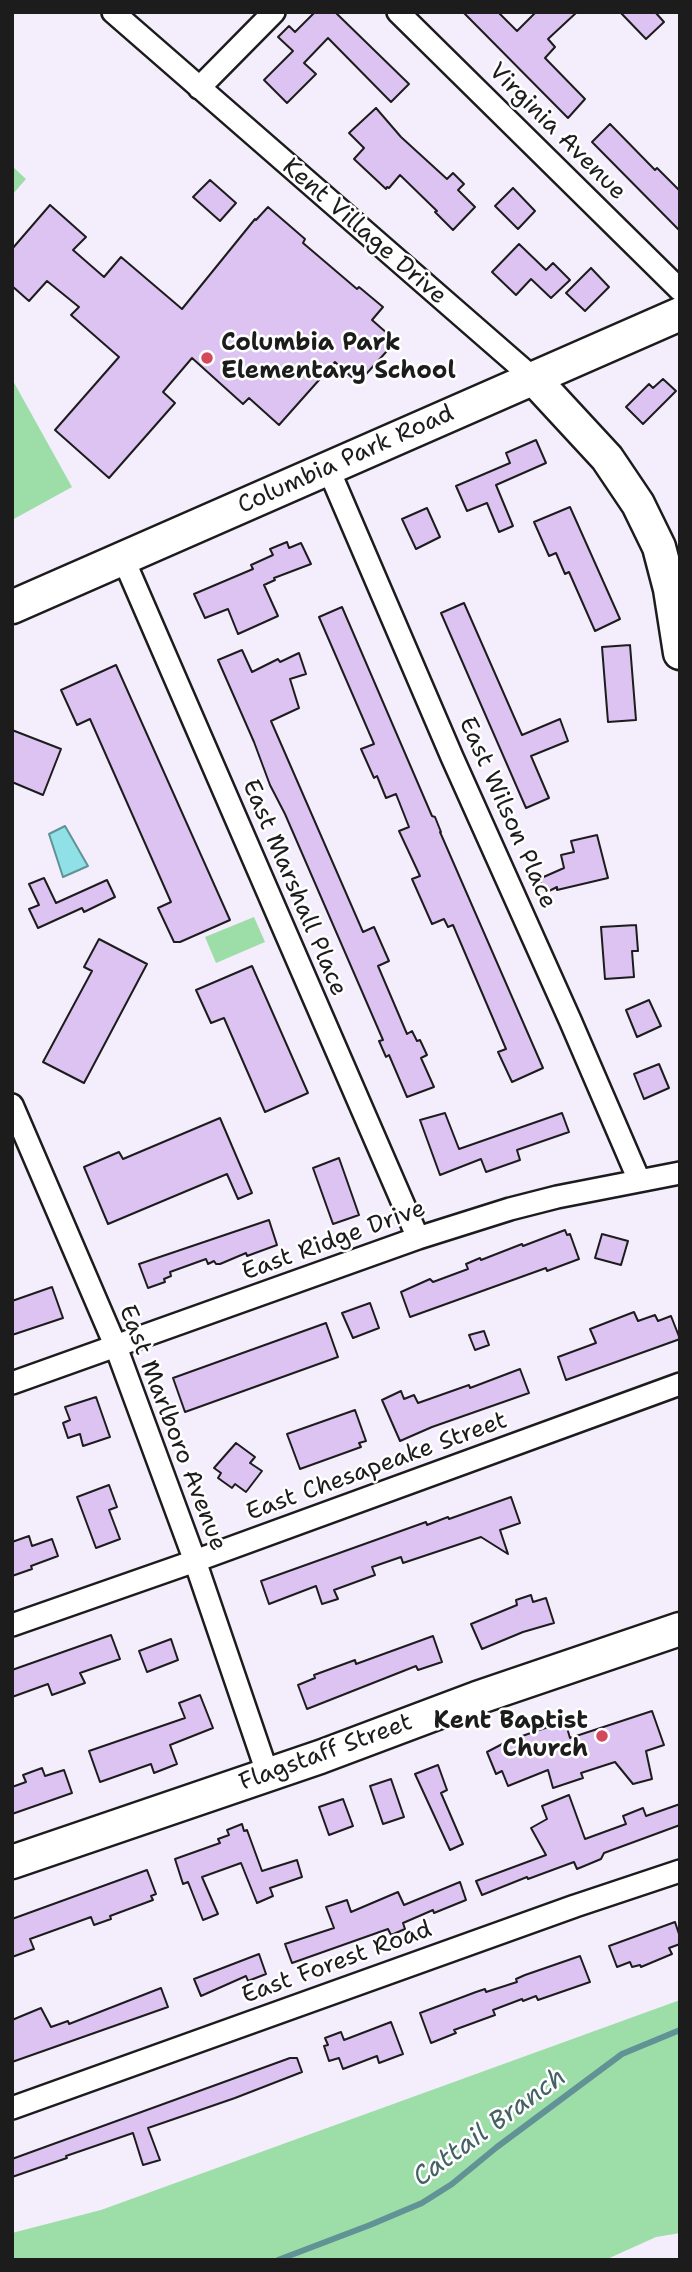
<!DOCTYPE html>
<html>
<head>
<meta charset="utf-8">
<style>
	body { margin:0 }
	#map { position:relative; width:692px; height:2272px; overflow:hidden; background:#f4edfb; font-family:"Shantell Sans",sans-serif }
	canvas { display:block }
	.frame { position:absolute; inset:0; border:14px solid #1c1c1c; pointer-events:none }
</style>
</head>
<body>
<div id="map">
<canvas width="692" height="2272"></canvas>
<div class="frame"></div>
</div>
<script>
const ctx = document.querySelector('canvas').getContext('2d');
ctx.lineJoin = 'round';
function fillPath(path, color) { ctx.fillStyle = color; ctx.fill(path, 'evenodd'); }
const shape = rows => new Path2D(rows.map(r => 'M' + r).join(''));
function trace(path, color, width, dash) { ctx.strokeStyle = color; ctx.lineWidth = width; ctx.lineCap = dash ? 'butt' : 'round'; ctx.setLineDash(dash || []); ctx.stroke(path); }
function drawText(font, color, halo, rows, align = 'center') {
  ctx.font = font + ' "Shantell Sans",sans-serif'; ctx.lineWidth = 5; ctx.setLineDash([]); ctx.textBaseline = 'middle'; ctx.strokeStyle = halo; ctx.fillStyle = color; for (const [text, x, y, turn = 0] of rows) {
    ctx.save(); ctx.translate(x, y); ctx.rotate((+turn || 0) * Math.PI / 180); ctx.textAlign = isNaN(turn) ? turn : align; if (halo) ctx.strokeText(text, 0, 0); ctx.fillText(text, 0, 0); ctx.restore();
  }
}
fillPath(shape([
	[12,166,26,179,12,195],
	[12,379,72,487,12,520],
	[254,917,265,942,216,963,205,937],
	[680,2000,680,2233,656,2237,605,2260,12,2260,12,2233,101,2210]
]), '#9ddda7');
const water = shape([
	[65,826,88,866,63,877,49,834,65,826]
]);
fillPath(water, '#8fe0e7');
trace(water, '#619296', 2);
trace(shape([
	[278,2260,370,2225,422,2203,452,2184,497,2147,622,2054,680,2030]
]), '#619296', 6);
const building = shape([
	[315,12,335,12,409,84,391,102,328,38,304,63,316,74,287,103,264,80,293,51,278,37,289,26,295,32,315,12],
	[463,12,498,12,517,31,536,12,577,12,548,39,555,47,545,58,585,99,568,118,463,12],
	[620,12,655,12,664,22,646,39,620,12],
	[376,108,401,137,447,179,453,173,464,184,458,190,475,207,453,230,435,212,437,211,400,175,389,188,387,187,386,189,354,159,364,148,349,133,376,108],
	[610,124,655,170,657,168,680,191,680,231,592,142,610,124],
	[210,180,236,203,220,221,193,197,210,180],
	[513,188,535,211,518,229,495,206,513,188],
	[50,205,86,237,73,250,104,277,121,257,182,309,255,219,256,220,268,207,305,239,303,243,357,289,359,287,383,307,372,320,396,341,358,383,335,362,279,425,249,398,243,404,192,358,163,392,175,403,109,478,55,430,119,357,71,315,79,307,47,281,29,301,12,286,12,249,50,205],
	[519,244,546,270,553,263,570,280,551,298,531,279,516,295,492,272,519,244],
	[591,268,609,287,585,311,566,293,591,268],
	[663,379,676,391,643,424,626,407,649,384,653,388,663,379],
	[536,440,546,463,496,485,513,526,499,532,487,503,467,511,456,486,510,463,506,453,536,440],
	[570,507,620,619,595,631,569,572,565,574,556,553,549,556,534,522,570,507],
	[427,508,440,537,416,549,402,519,427,508],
	[287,542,289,548,301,543,311,564,274,578,275,580,264,585,278,616,238,634,228,609,205,618,194,594,253,569,251,565,273,555,270,549,287,542],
	[464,603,522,735,560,719,568,741,531,756,549,798,526,808,441,613,464,603],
	[342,607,432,816,435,817,441,832,440,832,543,1068,512,1082,498,1052,506,1049,453,925,448,927,444,919,432,924,412,879,420,876,399,831,409,827,396,794,386,798,377,776,374,778,361,749,374,744,319,617,342,607],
	[630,645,636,720,608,722,602,647,630,645],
	[242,650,252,672,278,659,280,662,299,653,306,674,290,679,299,708,271,721,363,932,374,927,389,961,378,966,407,1034,412,1031,417,1041,420,1040,427,1055,421,1058,434,1087,407,1097,389,1055,386,1057,379,1041,383,1040,285,814,270,785,254,742,218,660,242,650],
	[116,665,230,920,180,942,174,942,158,908,171,902,90,719,77,725,61,690,116,665],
	[12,730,61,749,43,795,12,782,12,730],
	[597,835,608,878,557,890,557,887,545,893,539,879,564,868,561,855,574,852,571,841,597,835],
	[44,878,56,903,107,880,115,897,84,912,82,908,38,928,29,909,39,905,29,884,44,878],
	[636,925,638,951,632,951,634,977,605,979,601,927,636,925],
	[99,939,147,964,84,1083,43,1062,92,971,84,967,99,939],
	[252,966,308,1093,265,1112,224,1018,211,1023,196,990,252,966],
	[649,1000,661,1026,637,1037,626,1010,649,1000],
	[659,1064,669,1088,644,1099,634,1074,659,1064],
	[445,1113,459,1149,562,1113,569,1132,517,1150,520,1160,486,1172,481,1159,440,1175,420,1120,445,1113],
	[220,1118,252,1193,238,1199,227,1174,108,1224,84,1167,119,1152,123,1159,220,1118],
	[339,1158,359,1215,333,1224,313,1168,339,1158],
	[269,1220,277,1245,247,1256,246,1253,220,1264,216,1264,214,1261,208,1264,206,1259,170,1272,171,1276,164,1279,165,1282,148,1288,139,1264,269,1220],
	[565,1230,567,1235,570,1234,579,1259,547,1271,546,1268,410,1317,401,1292,430,1279,433,1282,468,1269,466,1264,480,1258,481,1260,522,1244,523,1246,565,1230],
	[602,1234,628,1241,621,1265,595,1258,602,1234],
	[52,1287,63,1318,12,1335,12,1301,52,1287],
	[370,1303,379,1328,353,1338,342,1313,370,1303],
	[634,1312,638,1321,655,1315,658,1321,671,1316,680,1339,566,1380,558,1357,596,1343,590,1329,634,1312],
	[326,1323,338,1357,185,1412,173,1378,326,1323],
	[484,1331,489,1345,475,1350,469,1335,484,1331],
	[520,1369,529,1393,432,1427,400,1441,382,1400,401,1391,404,1399,414,1395,418,1403,469,1385,470,1388,520,1369],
	[96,1397,110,1437,83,1446,80,1434,68,1438,63,1423,70,1420,65,1407,96,1397],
	[355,1410,366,1441,359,1443,361,1447,300,1469,287,1434,355,1410],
	[236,1443,255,1457,250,1463,262,1471,246,1492,235,1484,232,1488,218,1478,221,1473,214,1468,236,1443],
	[109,1485,117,1507,109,1510,120,1539,96,1548,77,1497,109,1485],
	[511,1497,520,1523,500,1530,508,1554,481,1537,403,1563,401,1557,372,1567,375,1575,334,1590,338,1599,322,1604,316,1586,269,1604,261,1581,426,1522,427,1525,448,1517,449,1519,511,1497],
	[29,1536,32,1546,52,1539,58,1556,31,1566,32,1569,12,1576,12,1542,29,1536],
	[531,1595,533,1602,546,1598,554,1623,523,1632,482,1649,471,1624,517,1605,516,1600,531,1595],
	[111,1635,120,1659,80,1673,85,1683,52,1695,48,1684,12,1697,12,1670,111,1635],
	[433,1636,442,1662,418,1670,416,1666,307,1709,298,1685,315,1678,314,1675,355,1660,356,1664,433,1636],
	[171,1639,178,1660,147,1672,139,1651,171,1639],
	[200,1695,213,1728,170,1745,177,1764,154,1773,151,1764,100,1782,89,1751,185,1718,179,1703,200,1695],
	[652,1711,664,1745,646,1751,652,1779,633,1784,615,1762,581,1773,583,1778,553,1788,548,1770,508,1786,502,1771,496,1774,487,1752,508,1741,565,1721,570,1738,652,1711],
	[438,1765,447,1790,441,1793,463,1844,450,1850,415,1774,438,1765],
	[42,1768,45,1776,64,1770,72,1793,12,1814,12,1787,26,1782,23,1775,42,1768],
	[391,1779,404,1817,383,1824,370,1786,391,1779],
	[569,1795,585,1839,626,1824,623,1816,643,1808,646,1816,680,1804,680,1825,604,1853,601,1859,577,1869,574,1862,528,1879,527,1877,482,1895,476,1881,546,1855,531,1828,547,1819,542,1806,569,1795],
	[343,1799,353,1826,329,1835,319,1807,343,1799],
	[242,1824,244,1831,247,1830,262,1871,297,1860,302,1877,270,1888,273,1896,257,1903,241,1863,202,1877,218,1914,203,1920,188,1882,183,1884,175,1859,220,1843,218,1839,229,1835,227,1830,242,1824],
	[147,1870,156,1894,151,1896,153,1900,110,1916,111,1919,94,1925,91,1917,30,1939,34,1949,12,1957,12,1919,147,1870],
	[460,1882,466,1900,434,1913,433,1910,403,1923,405,1929,391,1935,388,1929,292,1963,285,1944,334,1928,326,1907,347,1900,351,1912,398,1892,404,1905,460,1882],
	[675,1922,680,1937,680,1944,669,1948,672,1954,641,1967,640,1965,632,1967,630,1962,617,1967,609,1946,675,1922],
	[259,1954,266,1974,248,1981,246,1976,201,1996,194,1979,259,1954],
	[580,1956,590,1982,538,2000,536,1996,523,2001,522,1999,493,2010,495,2015,454,2030,456,2033,431,2043,420,2013,476,1992,485,1989,486,1992,517,1982,516,1979,525,1975,580,1956],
	[161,1988,168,2007,12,2062,12,2020,41,2008,51,2027,68,2021,69,2024,161,1988],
	[391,2022,403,2054,379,2063,377,2056,343,2069,339,2058,329,2061,324,2046,328,2045,325,2038,341,2032,344,2040,391,2022],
	[290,2058,297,2058,302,2072,235,2098,148,2128,160,2160,143,2165,133,2133,66,2156,67,2158,12,2177,12,2159,290,2058]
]);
fillPath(building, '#dcc3f2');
trace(building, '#1c1c1c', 2);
const street = shape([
	[113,12,533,378],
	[398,12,680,290],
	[199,88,274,12],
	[328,468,452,757,570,1020,639,1180],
	[123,558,418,1238],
	[12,1105,116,1347,195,1561,268,1775],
	[12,1383,418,1238,510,1209,557,1197,680,1173],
	[12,1625,195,1561,680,1384],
	[12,2108,575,1906,680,1871]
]);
const secondary = shape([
	[533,378,607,458,638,504,659,547,670,589,680,653],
	[12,607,680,314],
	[12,1862,320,1757,477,1698,680,1629]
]);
trace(street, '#1c1c1c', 26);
trace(secondary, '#1c1c1c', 37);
trace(street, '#fff', 21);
trace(secondary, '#fff', 32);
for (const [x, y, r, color] of [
	[207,358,7,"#d1495b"],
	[602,1736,7,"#d1495b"]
]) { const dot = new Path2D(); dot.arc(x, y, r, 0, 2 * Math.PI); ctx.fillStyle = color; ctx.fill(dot); trace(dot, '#fff', 2.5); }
drawText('24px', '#1c1c1c', '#fff', [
	["Virginia Avenue",557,132,45],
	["Kent Village Drive",364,232,41],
	["Columbia Park Road",346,460,-24],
	["East Wilson Place",507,813,66],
	["East Marshall Place",294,888,67],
	["East Ridge Drive",334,1241,-20],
	["East Marlboro Avenue",172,1428,69],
	["East Chesapeake Street",377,1467,-20],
	["Flagstaff Street",326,1753,-20],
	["East Forest Road",337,1963,-20]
]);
drawText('bold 24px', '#1c1c1c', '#fff', [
	["Columbia Park",221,344],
	["Elementary School",221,372],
	["Kent Baptist",588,1722,"right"],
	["Church",588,1750,"right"]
], 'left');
drawText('italic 26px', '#446163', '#fff', [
	["Cattail Branch",490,2128,-36]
]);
</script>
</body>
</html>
